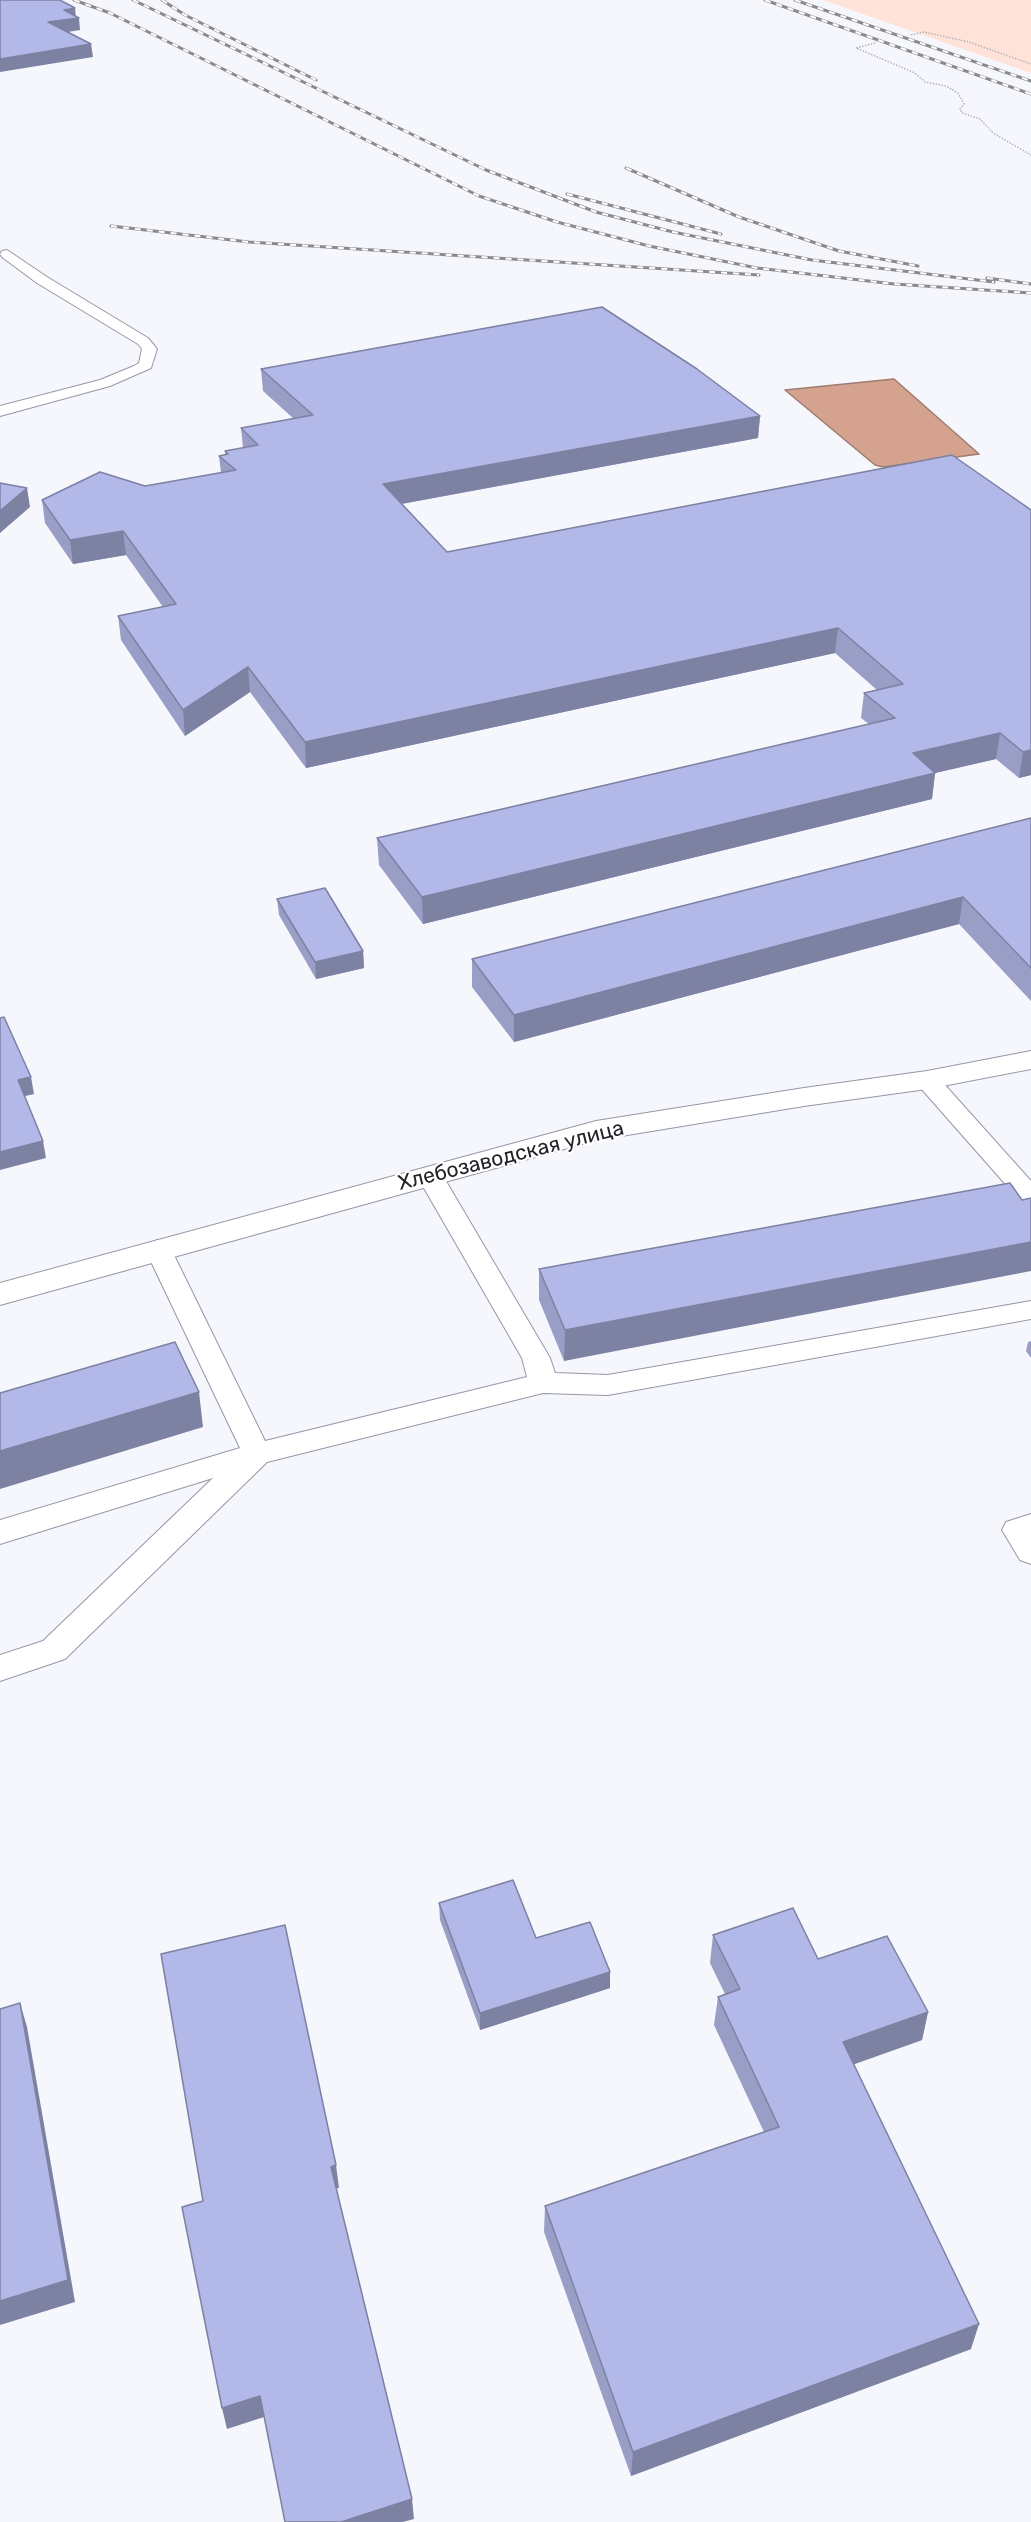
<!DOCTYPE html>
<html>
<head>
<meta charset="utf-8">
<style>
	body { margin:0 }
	canvas { display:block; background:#f6f7fd }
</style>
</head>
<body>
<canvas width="1031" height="2522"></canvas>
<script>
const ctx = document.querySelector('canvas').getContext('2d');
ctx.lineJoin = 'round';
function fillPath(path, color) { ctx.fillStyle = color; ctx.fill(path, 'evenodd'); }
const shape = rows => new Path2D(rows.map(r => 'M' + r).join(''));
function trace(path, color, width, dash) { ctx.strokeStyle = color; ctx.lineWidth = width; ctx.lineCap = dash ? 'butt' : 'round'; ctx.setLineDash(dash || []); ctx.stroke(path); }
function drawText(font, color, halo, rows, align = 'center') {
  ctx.font = font + ' Rubik,sans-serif'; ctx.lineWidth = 4.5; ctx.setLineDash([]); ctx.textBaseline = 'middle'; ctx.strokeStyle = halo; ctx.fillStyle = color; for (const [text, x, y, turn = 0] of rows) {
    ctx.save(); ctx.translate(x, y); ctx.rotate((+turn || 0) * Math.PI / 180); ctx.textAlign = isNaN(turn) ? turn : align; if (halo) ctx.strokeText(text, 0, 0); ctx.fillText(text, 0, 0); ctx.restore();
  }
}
fillPath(shape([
	[823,0,1031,0,1031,73]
]), '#ffe3d9');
const water = shape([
	[894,379,979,454,883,467,875,465,785,390,894,379]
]);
fillPath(water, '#d5a28f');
trace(water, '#9f7c70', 1.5);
const lane = shape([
	[7,250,47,277,148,338,157,349,151,368,110,386,0,416,0,406,100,380,134,366,139,363,142,349,138,344,37,283,2,257,0,254,2,251,7,250],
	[927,1073,936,1075,1031,1181,1031,1205,1022,1203,918,1085,915,1080,918,1075,927,1073],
	[430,1168,439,1170,443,1176,550,1358,555,1373,608,1375,1031,1301,1031,1319,608,1395,543,1393,267,1462,65,1659,0,1681,0,1655,43,1641,213,1478,0,1544,0,1520,240,1448,145,1249,149,1243,158,1240,167,1243,171,1249,265,1441,527,1377,522,1358,417,1176,421,1170,430,1168],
	[1031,1514,1031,1564,1020,1560,1002,1530,1006,1522,1031,1514]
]);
const street = shape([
	[1031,1051,1031,1069,927,1089,804,1106,597,1140,0,1305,0,1283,596,1121,804,1088,927,1071,1031,1051]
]);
trace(lane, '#9597a6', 2);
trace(street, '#9597a6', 2);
trace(shape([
	[911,35,924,32,969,42,1031,64],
	[875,43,856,48,915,73,925,82,946,86,958,93,964,104,960,109,962,113,980,119,993,133,1031,155]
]), '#b3b4ba', 1.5, [1.5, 1.5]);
fillPath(lane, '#fff');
fillPath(street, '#fff');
const rail = shape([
	[74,0,110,13,479,196,557,222,649,246,757,268,894,284,1031,293],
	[133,0,486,170,596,212,673,232,812,260,994,282],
	[162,0,185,15,316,80],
	[765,0,1031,94],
	[795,0,1031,81],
	[626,168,739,217,839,251,918,266],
	[567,194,721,234],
	[111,226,249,242,759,275],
	[987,278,1031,284]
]);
trace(rail, '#898a90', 3);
trace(rail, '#fff', 2, [6]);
fillPath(shape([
	[261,369,760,416,758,438,402,504,447,552,952,455,1031,775,1019,778,996,759,935,773,932,799,423,924,379,865,377,838,869,724,861,718,864,693,877,690,835,653,306,768,250,692,185,736,121,640,118,616,163,607,126,555,73,564,45,523,42,500,145,486,221,473,219,456,225,455,225,451,243,448,241,428,294,419,263,391],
	[1031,818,1031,1001,959,924,514,1042,472,987,472,959],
	[277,899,363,951,364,968,316,979,279,915],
	[1022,1200,564,1361,539,1300,539,1269],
	[1031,1341,1031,1358,1026,1351,1028,1342],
	[439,1903,536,1938,610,1988,480,2030,440,1920],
	[713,1935,818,1959,928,2012,922,2040,854,2064,971,2349,631,2476,544,2232,545,2206,764,2132,714,2025,718,1997,725,1994,710,1963]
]), '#999ec7');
fillPath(shape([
	[75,8,76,18,79,18,80,30,50,35,48,22,64,10],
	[91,44,93,57,0,72,0,59],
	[760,416,758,438,384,507,383,484],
	[27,488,30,507,0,533,0,511],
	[123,531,126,555,73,564,70,540],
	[838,628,835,653,306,768,305,742],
	[248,667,250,692,185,736,183,710],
	[1000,733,996,759,935,773,932,799,423,924,422,897,913,753],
	[1031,750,1031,775,1019,778,1023,752],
	[963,897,959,924,514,1042,514,1015],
	[363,951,364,968,316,979,315,962],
	[31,1077,34,1094,21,1097,18,1080],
	[43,1141,46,1158,0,1170,0,1152],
	[1031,1242,1031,1271,564,1361,565,1330],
	[199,1392,203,1427,0,1489,0,1451],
	[610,1972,610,1988,480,2030,480,2013],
	[20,2003,27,2027,75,2302,0,2325,0,2301],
	[928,2012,922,2040,838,2070,843,2042],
	[336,2165,339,2188,333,2189,331,2167],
	[979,2324,971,2349,631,2476,633,2452],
	[260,2396,264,2417,227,2429,222,2408],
	[412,2499,414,2519,403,2522,341,2522]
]), '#7d81a2');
const building = shape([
	[0,0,60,0,75,8,64,10,79,18,48,22,91,44,0,59,0,0],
	[602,307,697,369,760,416,383,484,447,552,952,455,1031,510,1031,750,1023,752,1000,733,913,753,935,773,422,897,377,838,895,718,864,693,903,684,838,628,305,742,248,667,183,710,118,616,176,604,123,531,70,540,42,500,100,472,145,486,236,470,219,456,228,454,225,451,258,445,241,428,313,415,261,369,602,307],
	[0,483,27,488,0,511,0,483],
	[1031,818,1031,968,963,897,514,1015,472,959,1031,818],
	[325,888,363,951,315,962,277,899,325,888],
	[4,1017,31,1077,18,1080,43,1141,0,1152,0,1018,4,1017],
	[1010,1183,1022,1200,1031,1198,1031,1242,565,1330,539,1269,1010,1183],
	[175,1342,199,1392,0,1451,0,1393,175,1342],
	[513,1880,536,1938,590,1922,610,1972,480,2013,439,1903,513,1880],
	[793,1908,818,1959,887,1936,928,2012,843,2042,979,2324,633,2452,545,2206,779,2127,718,1997,740,1989,713,1935,793,1908],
	[285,1925,336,2165,331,2167,412,2499,341,2522,285,2522,260,2396,222,2408,182,2207,203,2201,161,1954,285,1925],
	[20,2003,68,2280,0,2301,0,2009,20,2003]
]);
fillPath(building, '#b2b8e7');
trace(building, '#7d81a2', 1.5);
drawText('21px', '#222228', '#fff', [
	["Хлебозаводская улица",511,1156,-14]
]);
</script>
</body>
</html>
